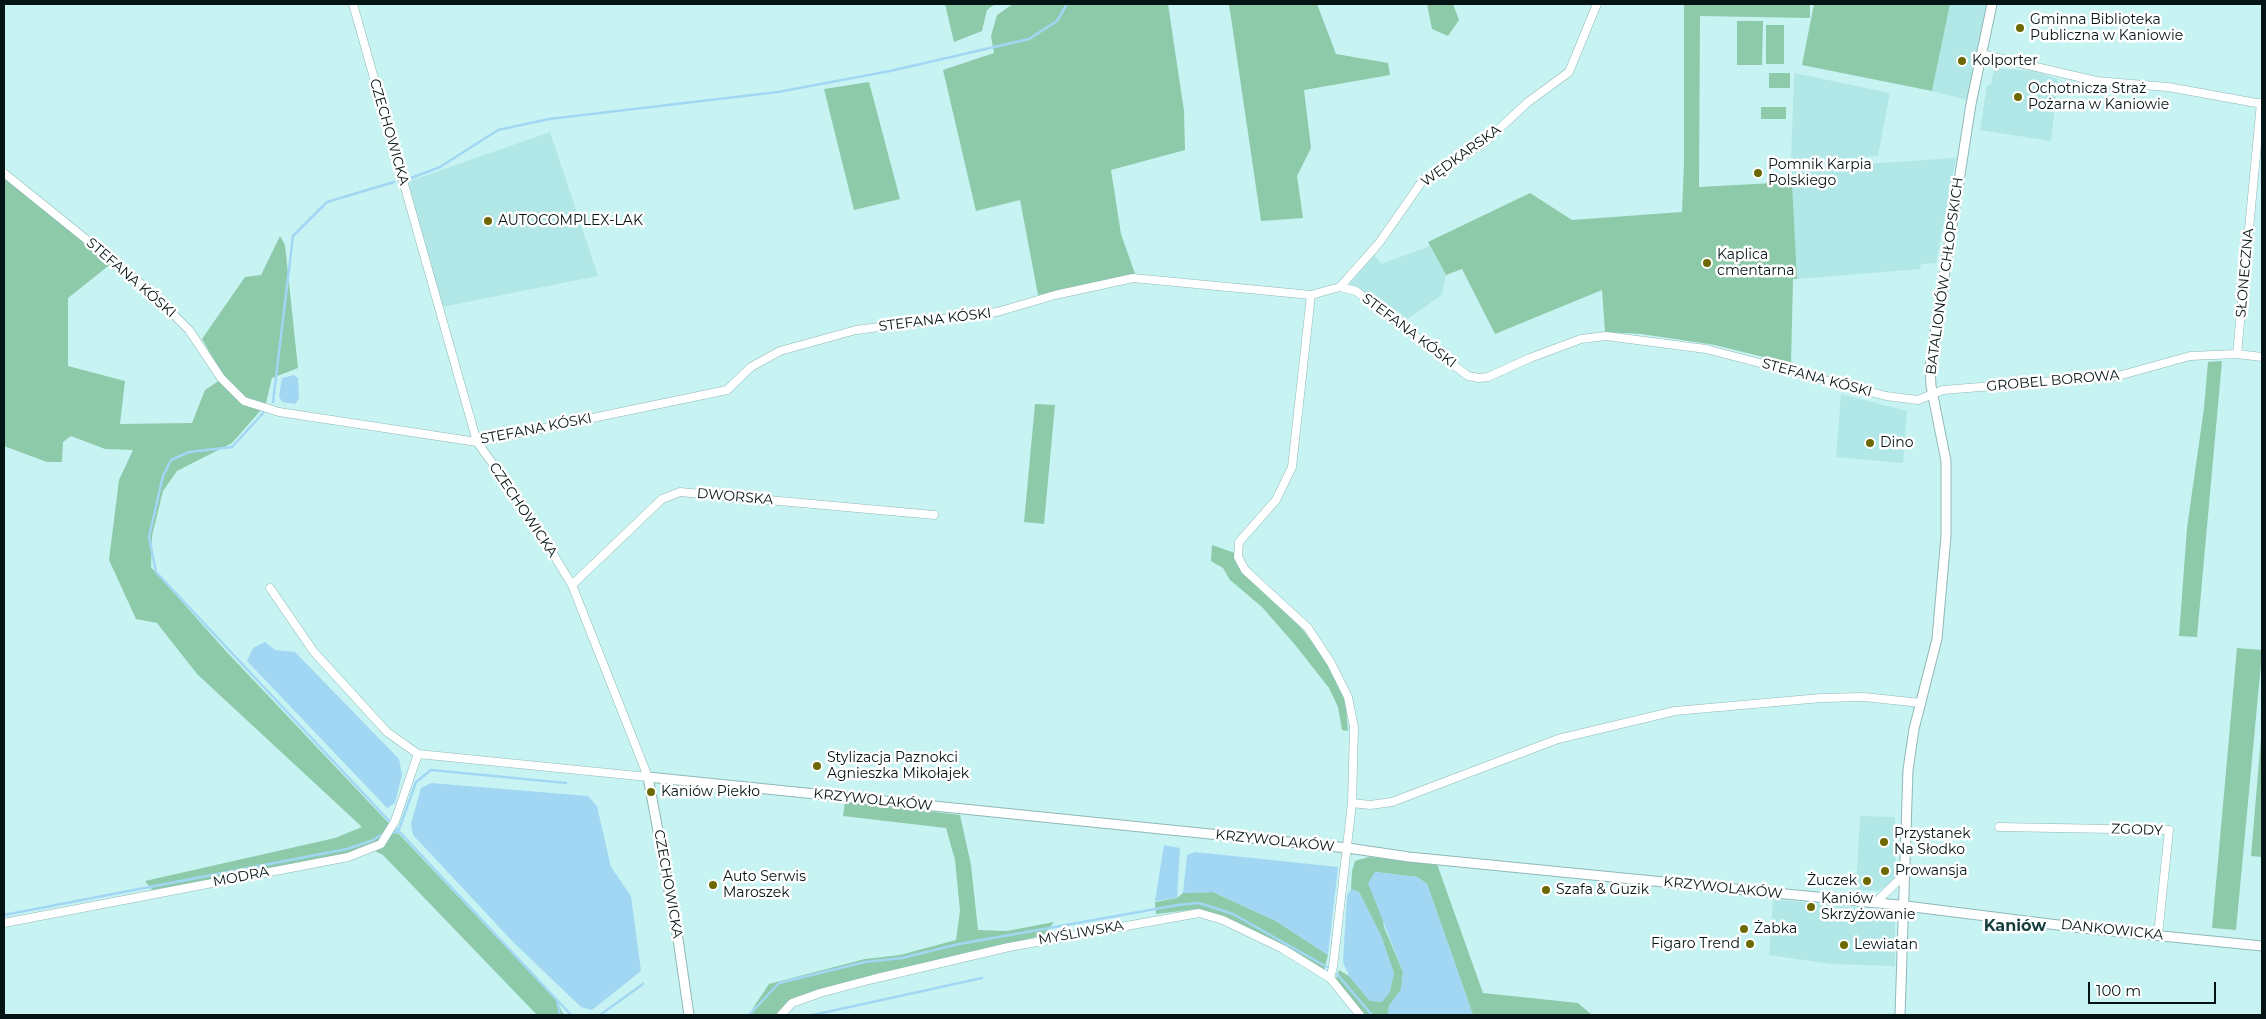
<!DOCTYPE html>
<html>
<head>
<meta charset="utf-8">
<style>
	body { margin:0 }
	#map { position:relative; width:2266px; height:1019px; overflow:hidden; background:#c8f3f3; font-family:Montserrat,sans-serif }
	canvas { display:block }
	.frame { position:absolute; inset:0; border:5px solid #041314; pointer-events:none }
	.scale { position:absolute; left:2088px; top:982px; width:128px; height:22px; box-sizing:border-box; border:2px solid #041314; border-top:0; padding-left:6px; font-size:15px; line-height:18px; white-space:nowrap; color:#041314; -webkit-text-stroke:4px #fff; paint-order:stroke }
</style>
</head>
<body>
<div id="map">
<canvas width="2266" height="1019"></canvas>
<div class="frame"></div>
<div class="scale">100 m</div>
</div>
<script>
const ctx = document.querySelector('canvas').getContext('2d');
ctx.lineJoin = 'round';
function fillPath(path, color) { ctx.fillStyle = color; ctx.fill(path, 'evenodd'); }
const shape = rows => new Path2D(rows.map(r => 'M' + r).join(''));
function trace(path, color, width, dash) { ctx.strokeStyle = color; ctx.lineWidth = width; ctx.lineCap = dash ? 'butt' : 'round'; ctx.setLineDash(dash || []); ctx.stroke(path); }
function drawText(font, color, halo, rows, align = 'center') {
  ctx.font = font + ' Montserrat,sans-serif'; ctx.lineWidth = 5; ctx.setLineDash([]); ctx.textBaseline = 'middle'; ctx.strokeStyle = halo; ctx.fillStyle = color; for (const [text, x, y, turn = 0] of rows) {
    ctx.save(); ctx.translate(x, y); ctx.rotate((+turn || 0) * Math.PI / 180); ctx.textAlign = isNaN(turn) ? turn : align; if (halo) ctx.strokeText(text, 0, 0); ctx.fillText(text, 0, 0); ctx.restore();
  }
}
fillPath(shape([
	[1950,4,1987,4,1967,100,1932,91],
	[1994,68,2034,71,2058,79,2051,141,1980,130,1987,85,1991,85],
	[1794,73,1890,93,1878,156,1791,162],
	[550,132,598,276,442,307,407,182],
	[1956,158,1936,263,1921,264,1920,269,1797,279,1791,169],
	[1430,246,1446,275,1442,295,1403,322,1348,286,1374,255,1381,264],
	[1841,394,1907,411,1903,463,1836,457],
	[1860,816,1895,817,1896,875,1892,882,1878,891,1856,890],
	[1773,899,1895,912,1895,966,1831,964,1769,955]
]), '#b2e7e7');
fillPath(shape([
	[945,4,995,4,987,10,982,31,954,42],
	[1013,4,1168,4,1184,111,1185,150,1111,170,1121,234,1135,274,1038,295,1020,200,976,211,943,70,994,53,991,36,997,15],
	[1229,4,1317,4,1336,54,1388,63,1390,75,1304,90,1311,148,1297,176,1303,218,1261,221],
	[1427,4,1453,4,1459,20,1448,36,1432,29],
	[1684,4,1810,4,1810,18,1700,16,1699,187,1792,182,1797,279,1793,279,1791,364,1715,345,1641,334,1605,332,1602,290,1495,334,1462,269,1446,275,1428,242,1530,193,1572,220,1682,212,1684,162],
	[1814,4,1950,4,1932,91,1802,65],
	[1737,21,1763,21,1762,65,1737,65],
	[1766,25,1784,25,1784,64,1766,64],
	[1769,73,1790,73,1790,88,1769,88],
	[869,82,900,199,854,210,824,89],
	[1761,107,1786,107,1786,119,1761,119],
	[4,176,112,263,68,298,68,366,125,381,120,424,192,423,205,390,220,380,261,410,232,443,177,471,163,491,152,536,151,567,225,650,555,999,564,1015,537,1015,383,855,367,847,348,854,152,890,145,881,335,838,362,827,197,674,157,623,136,619,109,560,119,480,133,450,105,449,71,436,63,442,62,462,47,462,4,446],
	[280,236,285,245,298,368,272,378,265,407,246,398,224,377,202,339,245,277,261,275],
	[2222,361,2197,637,2179,636,2187,528,2204,408,2208,362],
	[1035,404,1055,405,1044,524,1024,522],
	[1212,545,1235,553,1235,559,1243,572,1284,610,1303,630,1327,663,1345,696,1348,731,1342,730,1338,707,1329,688,1296,646,1262,607,1230,580,1223,568,1211,561],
	[2237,648,2262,650,2262,653,2236,930,2212,928],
	[2262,726,2262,857,2251,856],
	[845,802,960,815,971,865,978,930,1007,931,1054,922,1044,935,818,990,790,1001,777,1015,752,1015,753,1008,769,984,865,959,900,955,956,940,960,911,955,860,946,828,843,816],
	[1369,857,1437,864,1483,993,1578,1003,1592,1015,1473,1015,1427,884,1417,877,1375,872,1384,927,1403,972,1401,990,1389,1006,1388,1015,1363,1015,1336,979,1339,970,1349,976,1370,1001,1394,974,1381,936,1359,892,1351,889,1352,871,1355,861],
	[1213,892,1276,921,1328,955,1324,971,1284,946,1223,916,1197,909,1156,914,1155,902,1177,898,1183,893]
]), '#8dcaa9');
fillPath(shape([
	[294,375,298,378,299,399,295,404,282,402,279,396,282,378],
	[265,642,275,650,295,652,399,759,402,775,395,803,387,808,247,661,253,648],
	[431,783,588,796,597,806,611,867,631,896,641,971,592,1010,581,1007,514,943,413,835,411,824,421,788],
	[1164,845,1180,848,1177,898,1155,901],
	[1195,852,1338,867,1328,955,1276,921,1213,892,1183,893,1187,855],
	[1375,872,1417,877,1427,884,1473,1015,1388,1015,1389,1006,1401,990,1403,972,1368,883],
	[1351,889,1359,892,1381,936,1394,973,1390,992,1382,1002,1370,1001,1349,976,1343,962,1347,896]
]), '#a2d7f4');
trace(shape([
	[411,178,440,167,498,130,549,119,778,92,890,71,1029,39,1057,21,1067,4],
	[273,402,293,236,327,202,394,182],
	[264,412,232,447,189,452,171,460,163,476,149,537,156,572,571,1015],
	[390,833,398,832,416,782,431,770,566,783],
	[4,915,347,849,371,841,385,833],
	[1337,974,1372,1015],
	[557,1000,560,1015],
	[600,1015,643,984],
	[749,1015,779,983,865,962,902,958,959,944,1178,905,1199,903,1233,914,1327,967],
	[813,1015,982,978]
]), '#a2d7f4', 2.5);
const minor = shape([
	[1981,54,2096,81,2168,87,2262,104],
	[4,173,149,290,189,330,221,378,244,401,279,412,477,442,727,390,751,367,780,351,856,330,997,312,1055,295,1133,278,1311,295,1340,287,1356,291,1468,376,1479,378,1488,377,1530,358,1581,339,1606,336,1706,349,1886,396,1918,400,1943,390,2118,376,2190,356,2237,354,2262,357],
	[1340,287,1379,243,1423,180,1485,142,1528,102,1569,72,1597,4],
	[1311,295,1292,467,1276,500,1239,542,1238,557,1245,570,1308,628,1331,663,1348,697,1354,727,1352,803,1333,967,1330,978],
	[2237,354,2261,103],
	[572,585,662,499,680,492,934,515],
	[270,588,314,652,387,732,418,754,648,777,572,585,527,511,477,442,353,4],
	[1352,803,1370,805,1392,802,1558,739,1675,711,1821,698,1864,697,1921,703],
	[1999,827,2169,830,2158,935],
	[1875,903,1904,875],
	[4,923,348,857,381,844,395,821,418,754],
	[781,1015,792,1003,820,993,873,979,1009,947,1199,913,1223,920,1283,949,1330,978,1360,1015]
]);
const tertiary = shape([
	[689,1015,678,939,648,777,1348,848,1409,857,1898,905,2082,928,2262,946],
	[1900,1015,1908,770,1914,729,1937,639,1946,536,1946,461,1931,386,1930,367,1971,104,1992,4]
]);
trace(minor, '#8fb8b8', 9);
trace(tertiary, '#8fb8b8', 11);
trace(minor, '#fff', 8);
trace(tertiary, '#fff', 9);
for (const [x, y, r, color] of [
	[2020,28,5,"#6d6800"],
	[1962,61,5,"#6d6800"],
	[2018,97,5,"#6d6800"],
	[1758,173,5,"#6d6800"],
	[488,221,5,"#6d6800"],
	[1707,263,5,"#6d6800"],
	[1870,443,5,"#6d6800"],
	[817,766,5,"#6d6800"],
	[651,792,5,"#6d6800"],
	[1884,842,5,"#6d6800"],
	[1885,871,5,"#6d6800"],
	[1867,881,5,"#6d6800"],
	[713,885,5,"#6d6800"],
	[1546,890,5,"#6d6800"],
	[1811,907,5,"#6d6800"],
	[1744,929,5,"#6d6800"],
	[1750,944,5,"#6d6800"],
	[1844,945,5,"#6d6800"]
]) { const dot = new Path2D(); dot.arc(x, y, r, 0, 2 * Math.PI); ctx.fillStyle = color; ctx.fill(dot); trace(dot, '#fff', 2); }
drawText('14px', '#041314', '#fff', [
	["Gminna Biblioteka",2030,20],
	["Publiczna w Kaniowie",2030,36],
	["Kolporter",1972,61],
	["Ochotnicza Straż",2028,89],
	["Pożarna w Kaniowie",2028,105],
	["Pomnik Karpia",1768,165],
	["Polskiego",1768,181],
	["AUTOCOMPLEX-LAK",498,221],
	["Kaplica",1717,255],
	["cmentarna",1717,271],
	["Dino",1880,443],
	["Stylizacja Paznokci",827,758],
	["Agnieszka Mikołajek",827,774],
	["Kaniów Piekło",661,792],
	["Przystanek",1894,834],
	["Na Słodko",1894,850],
	["Prowansja",1895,871],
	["Auto Serwis",723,877],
	["Maroszek",723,893],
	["Żuczek",1857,881,"right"],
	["Szafa & Guzik",1556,890],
	["Kaniów",1821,899],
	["Skrzyżowanie",1821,915],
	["Żabka",1754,929],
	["Figaro Trend",1740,944,"right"],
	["Lewiatan",1854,945]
], 'left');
drawText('14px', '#041314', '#fff', [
	["CZECHOWICKA",389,132,74],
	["WĘDKARSKA",1461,156,-36],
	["SŁONECZNA",2245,273,-85],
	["BATALIONÓW CHŁOPSKICH",1945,276,-82],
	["STEFANA KÓSKI",131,278,41],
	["STEFANA KÓSKI",935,320,-7],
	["STEFANA KÓSKI",1409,331,37],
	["STEFANA KÓSKI",1817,378,15],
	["GROBEL BOROWA",2053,381,-5],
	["STEFANA KÓSKI",536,429,-11],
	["DWORSKA",735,497,5],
	["CZECHOWICKA",523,510,56],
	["KRZYWOLAKÓW",873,800,6],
	["ZGODY",2137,830,2],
	["KRZYWOLAKÓW",1275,841,6],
	["MODRA",241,877,-11],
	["CZECHOWICKA",668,884,80],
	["KRZYWOLAKÓW",1723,888,6],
	["DANKOWICKA",2112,930,6],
	["MYŚLIWSKA",1081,933,-10]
]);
drawText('bold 16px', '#173f3f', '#fff', [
	["Kaniów",2015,926]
]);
</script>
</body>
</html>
